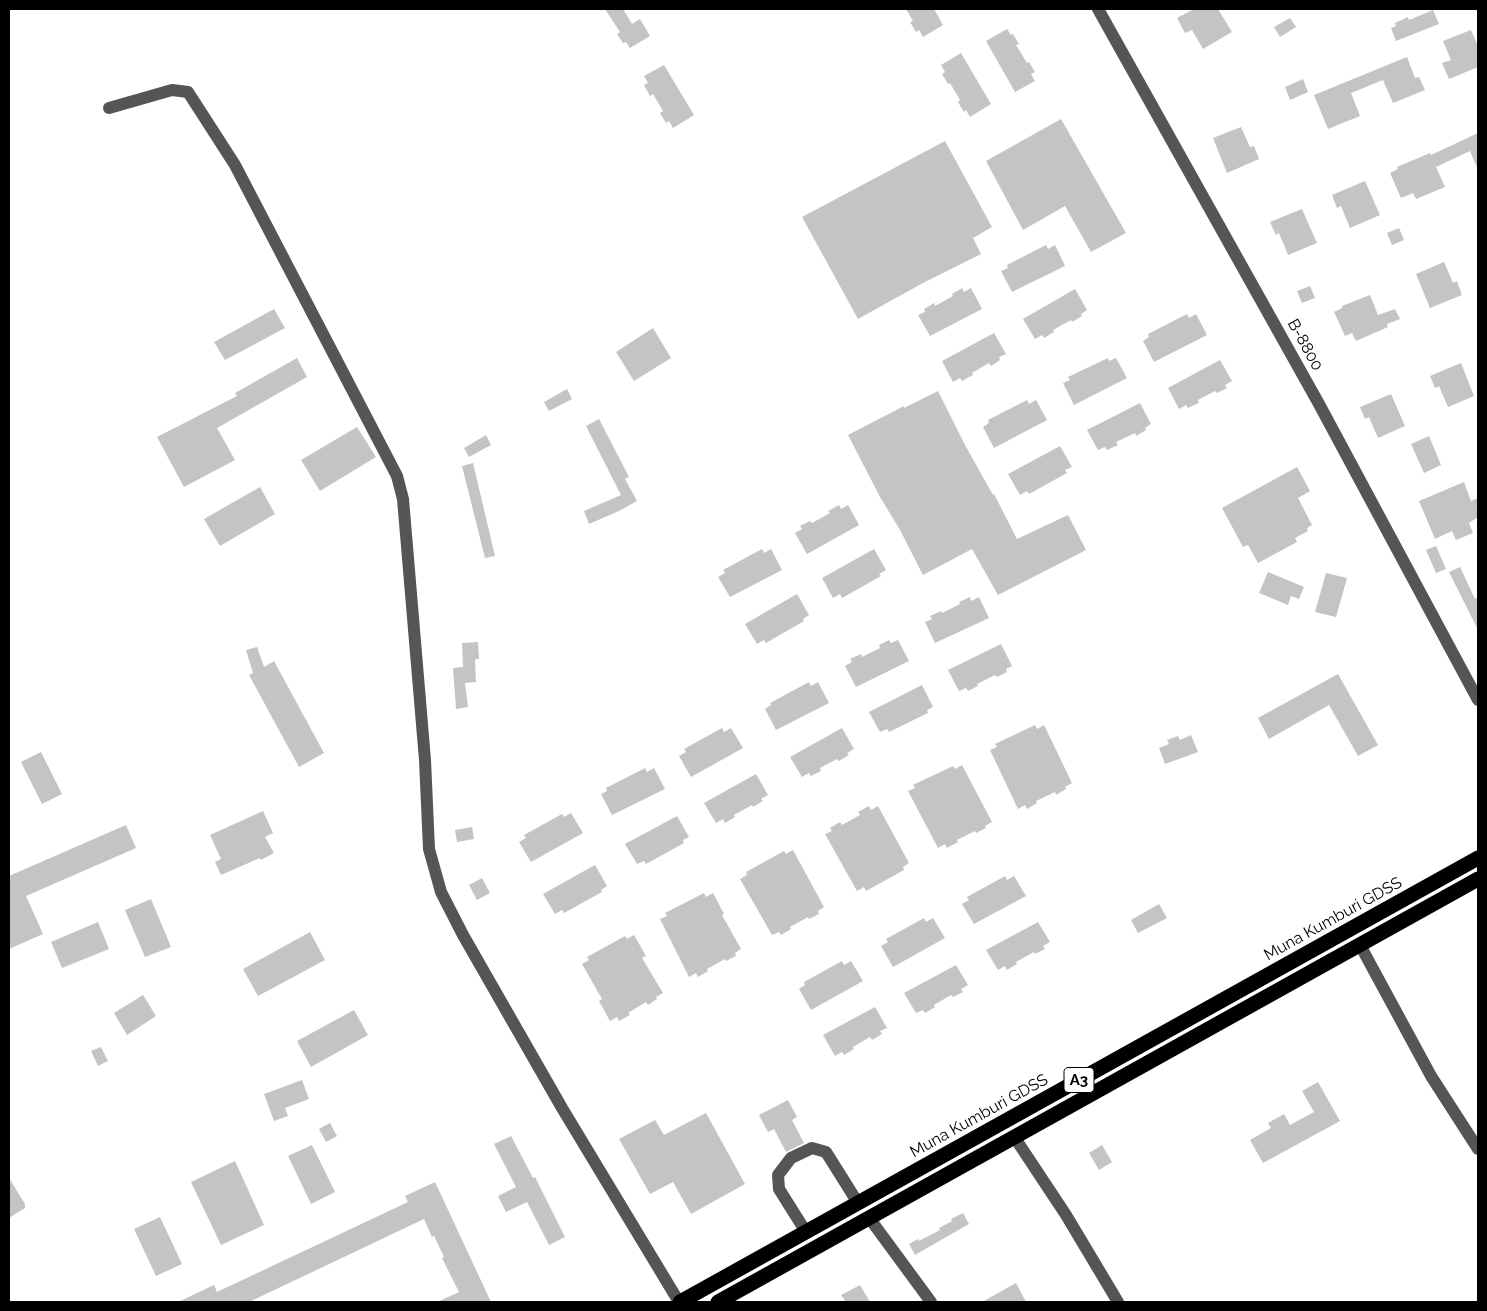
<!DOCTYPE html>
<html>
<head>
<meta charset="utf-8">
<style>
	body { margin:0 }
	#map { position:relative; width:1487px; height:1311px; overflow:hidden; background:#fff; font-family:Raleway,sans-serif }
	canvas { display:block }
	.frame { position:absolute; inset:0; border:10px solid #000; pointer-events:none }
</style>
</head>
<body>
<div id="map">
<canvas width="1487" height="1311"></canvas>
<div class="frame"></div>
</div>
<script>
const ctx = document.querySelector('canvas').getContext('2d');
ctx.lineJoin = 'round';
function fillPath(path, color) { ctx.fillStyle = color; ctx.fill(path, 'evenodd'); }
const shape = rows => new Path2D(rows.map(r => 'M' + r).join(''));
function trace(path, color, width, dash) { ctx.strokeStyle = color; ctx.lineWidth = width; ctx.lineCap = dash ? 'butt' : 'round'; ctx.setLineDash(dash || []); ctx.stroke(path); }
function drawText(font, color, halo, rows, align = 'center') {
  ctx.font = font + ' Raleway,sans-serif'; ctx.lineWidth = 4; ctx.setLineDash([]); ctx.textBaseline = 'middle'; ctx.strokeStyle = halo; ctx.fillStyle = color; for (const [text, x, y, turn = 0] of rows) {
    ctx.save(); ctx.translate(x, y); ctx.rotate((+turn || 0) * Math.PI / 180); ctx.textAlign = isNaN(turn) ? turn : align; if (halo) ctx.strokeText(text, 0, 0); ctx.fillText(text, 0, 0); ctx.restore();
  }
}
fillPath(shape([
	[605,9,623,9,632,24,640,19,650,36,630,48,626,42,623,43,617,34,620,32],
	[906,9,934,9,943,25,923,37,919,30,916,32,910,22,913,21],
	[1194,9,1218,9,1232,32,1203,49,1192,30,1185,33,1177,18],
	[1433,10,1439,24,1396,41,1391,28,1396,26,1395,23,1408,17,1409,20],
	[1290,18,1296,27,1280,37,1274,27],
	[1007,29,1011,35,1013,34,1019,44,1016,45,1027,63,1029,62,1035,72,1031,74,1035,81,1015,92,986,41],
	[1471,30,1478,46,1478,67,1449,79,1442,63,1451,60,1443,41],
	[961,53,991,104,970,117,966,110,964,112,958,102,960,100,950,83,948,84,942,74,945,72,941,65],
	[1407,57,1415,78,1419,77,1425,90,1393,103,1383,80,1351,93,1360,116,1328,129,1314,95],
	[664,65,694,115,673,128,669,121,666,123,660,113,663,111,653,94,650,96,644,85,648,83,644,76],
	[1303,79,1308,92,1290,100,1285,87],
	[1061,119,1126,233,1091,252,1065,206,1023,230,986,161],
	[1241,127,1250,147,1254,146,1259,159,1227,173,1213,138],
	[1478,133,1478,170,1470,151,1436,167,1445,187,1416,199,1413,193,1401,198,1390,173,1398,169,1397,167,1430,153,1431,155],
	[945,141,992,227,973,238,981,254,923,283,858,319,802,217],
	[1365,181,1380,215,1350,228,1341,206,1337,208,1332,195],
	[1302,209,1317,243,1288,255,1279,233,1276,235,1270,222],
	[1399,228,1404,240,1392,245,1387,233],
	[1046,245,1048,249,1055,245,1065,266,1012,292,1001,271,1008,268,1007,265],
	[1444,262,1453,283,1457,281,1462,295,1430,308,1416,274],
	[1310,286,1315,298,1302,303,1297,291],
	[962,288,964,292,971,288,982,309,930,336,918,315,925,312,924,309,934,303,935,306,953,296,952,294],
	[1075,289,1087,310,1081,314,1082,316,1072,322,1071,320,1053,330,1054,332,1044,338,1042,335,1035,339,1023,319],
	[1370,295,1378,315,1395,309,1400,319,1387,324,1388,327,1356,341,1352,333,1345,336,1334,312,1342,308,1342,306],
	[274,309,285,328,225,360,214,342],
	[1187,314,1189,318,1196,314,1207,335,1154,362,1143,341,1149,337,1148,334],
	[653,328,671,358,634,381,616,352],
	[994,333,1006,354,999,357,1000,360,991,366,989,363,972,373,973,375,962,381,960,378,953,382,942,361],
	[297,358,307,377,217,428,235,460,184,487,157,437,237,396,235,393],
	[1108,358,1109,361,1116,358,1127,378,1074,405,1063,383,1070,380,1068,377],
	[1220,360,1232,381,1225,385,1227,388,1217,393,1215,391,1198,400,1199,403,1188,408,1186,405,1179,409,1168,388],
	[1461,363,1474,396,1448,407,1439,386,1435,388,1430,376],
	[567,389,572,399,549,411,544,402],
	[938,391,965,445,993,495,994,494,1017,539,1068,515,1086,550,998,595,972,549,923,575,900,530,880,497,848,435,904,406,904,408],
	[1391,394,1405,426,1378,438,1369,417,1365,419,1360,407],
	[1027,400,1029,404,1036,400,1047,420,994,448,983,427,989,423,988,420],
	[1140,403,1151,424,1145,428,1146,430,1136,436,1135,433,1116,442,1118,445,1107,450,1105,447,1098,450,1087,430],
	[599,419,629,477,625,479,637,501,619,511,589,524,584,511,621,495,586,426],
	[357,427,376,457,320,491,301,460],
	[486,435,491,445,469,457,464,448],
	[1429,436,1441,465,1424,473,1411,444],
	[1060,446,1072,467,1065,470,1067,473,1029,494,1027,491,1020,495,1008,474],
	[473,463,495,556,485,558,462,466],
	[1297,467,1310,491,1298,498,1312,525,1307,528,1308,531,1295,538,1297,542,1258,563,1248,545,1243,547,1222,508],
	[1464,482,1471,501,1478,498,1478,517,1469,523,1473,533,1456,540,1452,531,1435,539,1419,501],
	[260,487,275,514,220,546,204,519],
	[839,505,841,509,848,505,859,525,807,554,795,533,802,529,800,526,810,521,812,523,830,513,828,511],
	[1436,546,1446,569,1436,573,1426,550],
	[762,549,764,553,771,549,782,570,730,597,718,577,725,573,723,570],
	[874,549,886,570,879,574,881,576,842,598,840,594,833,598,822,578],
	[1460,567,1475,599,1478,597,1478,630,1449,572],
	[1268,572,1304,587,1299,599,1291,596,1288,605,1259,593],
	[1326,573,1347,578,1336,617,1315,612],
	[797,594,809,615,803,619,804,621,766,643,764,640,757,644,745,624],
	[970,597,971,601,979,597,989,618,935,643,925,622,932,619,930,616,941,611,942,613,960,604,959,602],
	[889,640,891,643,898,640,909,661,856,687,845,666,852,662,850,659,861,654,862,657,880,648,879,645],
	[478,642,479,659,475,659,476,682,465,683,468,707,456,709,453,668,463,667,462,643],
	[1001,644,1012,666,1006,669,1007,672,997,677,995,675,977,684,978,686,968,691,966,688,959,691,948,670],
	[257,647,264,667,274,661,324,753,299,767,249,675,253,673,246,650],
	[1338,674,1378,745,1358,756,1329,705,1269,739,1258,718],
	[809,682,811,686,818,682,829,703,776,730,765,709,771,705,770,703],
	[922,685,933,707,927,710,928,713,889,732,887,729,880,732,869,712],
	[1035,725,1037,729,1044,725,1072,783,1065,787,1066,789,1056,795,1055,792,1036,801,1037,803,1027,809,1025,805,1018,809,990,750,997,747,995,744],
	[722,728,724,732,731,728,743,748,691,777,679,756,686,752,684,749],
	[842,728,854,749,847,753,849,755,839,761,837,759,820,768,821,771,811,776,809,773,802,777,790,757],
	[1191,735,1198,752,1165,764,1159,748,1169,744,1167,740,1178,736,1180,740],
	[41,752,62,794,42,804,21,762],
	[962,765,992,822,985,826,986,828,976,833,975,831,957,840,958,842,947,848,945,844,938,848,908,791,915,788,913,785,953,766,955,769],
	[645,768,647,772,654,768,665,789,612,815,601,794,607,791,606,788],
	[756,774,768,795,761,799,763,801,753,807,752,805,734,815,735,817,725,823,723,819,716,823,704,803],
	[869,806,871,810,878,806,909,863,903,867,904,870,866,891,864,887,857,891,825,834,832,831,830,828,840,822,842,825,860,815,858,812],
	[263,811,273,833,265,837,274,853,261,860,260,858,221,875,215,862,221,859,210,835],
	[571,813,583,833,531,862,519,842,526,838,524,835,562,814,564,817],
	[677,816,689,837,683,840,684,843,646,864,644,861,637,864,625,844],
	[126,825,136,848,26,896,43,934,9,949,9,876],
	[472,827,474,839,457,842,455,830],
	[793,850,824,907,818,911,819,914,809,919,808,917,790,927,791,929,781,935,779,932,772,935,740,879,747,875,746,872,784,851,786,854],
	[595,865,607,886,601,890,602,892,564,913,562,910,555,914,543,894],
	[1005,876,1007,880,1014,876,1026,896,974,924,962,904,969,900,967,897],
	[482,878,490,893,477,900,469,885],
	[704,893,706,897,713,893,724,914,722,915,741,949,735,953,736,956,726,961,725,959,707,969,708,971,698,977,696,973,689,977,660,919,667,916,665,913],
	[151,899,171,947,145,957,125,910],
	[1159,904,1167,918,1138,933,1131,920],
	[924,918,926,922,933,918,945,938,893,967,881,946,888,942,886,939],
	[98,922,109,949,62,968,51,942],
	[1038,922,1050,942,1043,946,1045,949,1035,954,1034,952,1016,962,1017,964,1007,970,1005,966,998,970,986,950],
	[310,932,325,960,258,996,243,969],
	[634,935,646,956,642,958,663,993,656,997,657,999,648,1005,646,1002,628,1013,630,1015,619,1021,617,1017,610,1021,599,1001,602,999,582,964,589,960,587,957,625,936,627,939],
	[842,961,844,965,851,961,863,981,811,1010,799,989,805,985,804,982],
	[956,965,968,985,961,989,963,992,953,997,951,995,934,1005,935,1007,925,1013,923,1010,916,1013,904,993],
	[143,995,156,1016,127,1035,114,1013],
	[875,1007,887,1028,880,1031,882,1034,872,1040,870,1037,853,1047,854,1049,844,1055,842,1052,835,1056,823,1035],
	[354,1010,368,1035,311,1067,297,1041],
	[101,1047,108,1061,98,1066,91,1051],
	[302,1080,309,1099,285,1108,288,1116,274,1121,264,1094],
	[1318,1082,1340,1121,1263,1163,1250,1140,1271,1128,1268,1123,1284,1114,1290,1125,1314,1112,1302,1091],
	[788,1100,797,1117,792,1120,804,1143,786,1152,774,1129,768,1132,759,1115],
	[706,1113,745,1184,691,1214,673,1182,650,1194,619,1139,655,1120,664,1135],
	[330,1123,337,1136,326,1142,319,1129],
	[511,1136,533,1178,535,1177,565,1237,549,1245,527,1202,506,1212,498,1196,516,1187,494,1144],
	[312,1145,335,1192,311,1204,288,1156],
	[1102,1145,1112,1162,1099,1170,1089,1153],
	[235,1161,264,1225,221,1245,191,1182],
	[9,1178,25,1204,25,1208,9,1218],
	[435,1182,491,1302,437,1302,459,1292,442,1258,444,1257,434,1236,432,1237,424,1219,249,1302,178,1302,214,1285,217,1292,408,1202,405,1196],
	[963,1213,969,1224,915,1255,909,1244,918,1239,919,1241,940,1230,939,1228,952,1221,951,1219],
	[160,1217,182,1264,156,1276,134,1229],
	[1016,1283,1026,1302,982,1302],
	[860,1285,870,1302,846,1302,841,1295]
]), '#c4c4c4');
trace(shape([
	[1098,9,1319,404,1478,700],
	[109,108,172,90,188,92,235,165,397,476,403,499,425,760,429,849,441,892,463,935,562,1108,679,1302],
	[1360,945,1431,1076,1478,1149],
	[1015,1138,1066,1215,1118,1302],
	[870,1219,931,1302],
	[806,1232,779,1189,778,1175,791,1158,812,1148,826,1152,858,1203]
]), '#555', 12);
trace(shape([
	[680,1302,1478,858],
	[718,1302,1478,879]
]), '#000', 15);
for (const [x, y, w] of [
	[1079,1080,30]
]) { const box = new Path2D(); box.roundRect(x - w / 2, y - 12.5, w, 25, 4); ctx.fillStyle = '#fff'; ctx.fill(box); trace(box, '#000', 1); }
drawText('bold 15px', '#000', null, [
	["A3",1079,1080]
]);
drawText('16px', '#000', '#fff', [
	["B-8800",1305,345,61],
	["Muna Kumburi GDSS",1333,919,-29],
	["Muna Kumburi GDSS",979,1116,-29]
]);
</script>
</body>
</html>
